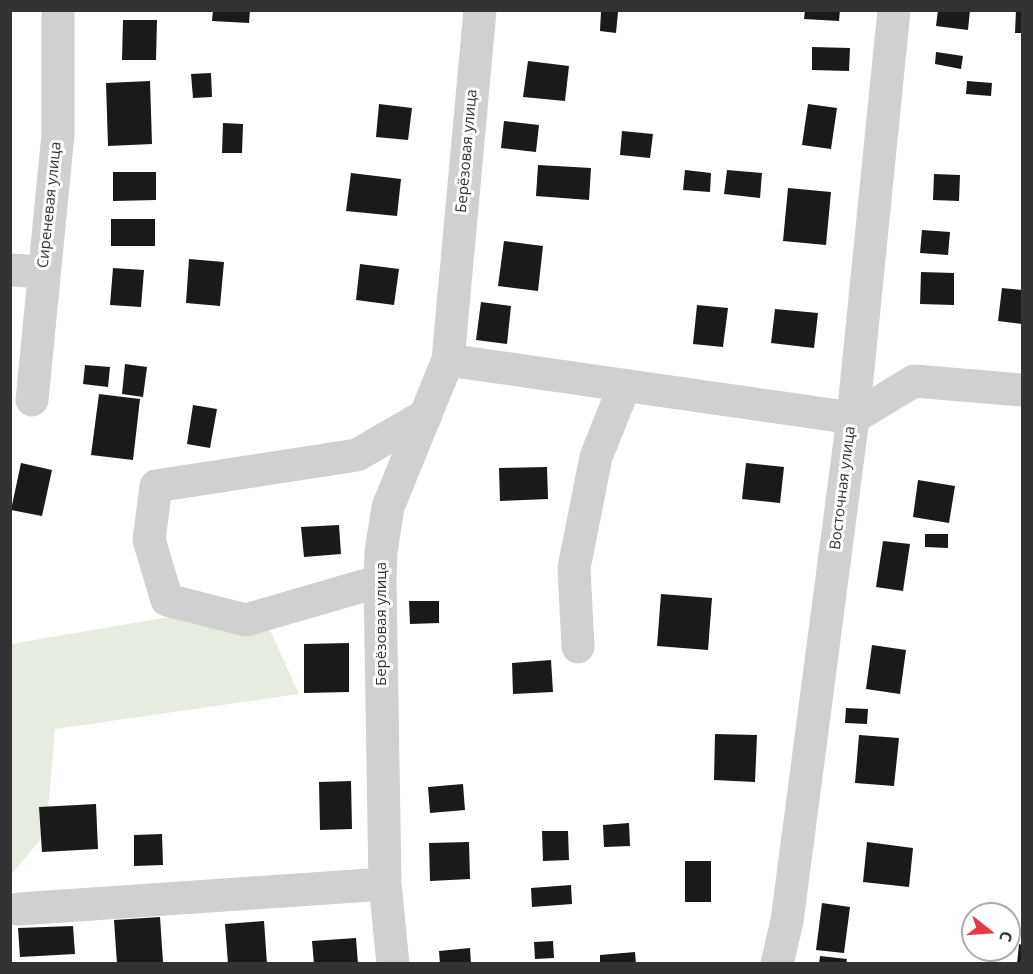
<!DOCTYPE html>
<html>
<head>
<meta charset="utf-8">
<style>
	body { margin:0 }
	#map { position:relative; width:1033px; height:974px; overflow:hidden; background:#fff; font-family:"Open Sans",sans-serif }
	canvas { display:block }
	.frame { position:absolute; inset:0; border:12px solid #333; pointer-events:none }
	.north { position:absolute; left:961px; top:902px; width:60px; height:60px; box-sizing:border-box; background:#fff; border:2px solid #adadad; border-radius:50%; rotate:107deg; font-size:16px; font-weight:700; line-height:24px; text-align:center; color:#333 }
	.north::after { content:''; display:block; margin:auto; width:21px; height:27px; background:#e63946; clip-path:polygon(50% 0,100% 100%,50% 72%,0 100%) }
</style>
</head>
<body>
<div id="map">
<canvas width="1033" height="974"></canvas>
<div class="frame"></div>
<div class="north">С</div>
</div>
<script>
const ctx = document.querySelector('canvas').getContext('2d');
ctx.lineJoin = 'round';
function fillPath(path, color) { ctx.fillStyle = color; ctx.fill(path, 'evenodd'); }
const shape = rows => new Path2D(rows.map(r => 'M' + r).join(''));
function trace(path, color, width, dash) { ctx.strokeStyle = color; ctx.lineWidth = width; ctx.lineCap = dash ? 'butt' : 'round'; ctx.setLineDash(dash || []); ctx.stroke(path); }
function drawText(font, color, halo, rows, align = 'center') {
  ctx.font = font + ' "Open Sans",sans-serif'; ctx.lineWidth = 6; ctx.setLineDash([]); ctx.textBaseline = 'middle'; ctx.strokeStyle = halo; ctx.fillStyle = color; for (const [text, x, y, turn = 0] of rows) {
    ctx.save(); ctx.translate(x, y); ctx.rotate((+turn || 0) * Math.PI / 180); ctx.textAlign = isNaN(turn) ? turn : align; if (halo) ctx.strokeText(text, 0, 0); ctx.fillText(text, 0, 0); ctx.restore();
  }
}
fillPath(shape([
	[257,602,299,694,55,729,46,833,11,875,11,644]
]), '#e6ecdf');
fillPath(shape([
	[213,10,250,10,249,23,212,21],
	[805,10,840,10,839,21,804,19],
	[938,10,970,10,968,30,936,26],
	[1016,10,1022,10,1022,33,1015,33],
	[601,11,618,12,616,33,600,31],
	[123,20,157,20,156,60,122,60],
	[812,47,850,48,849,71,812,70],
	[936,52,963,56,961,69,935,64],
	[528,61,569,66,565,101,523,97],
	[211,73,212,97,193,98,191,74],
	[150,81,152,144,108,146,106,83],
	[967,81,992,83,991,96,966,94],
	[379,104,412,108,408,140,376,137],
	[808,104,837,108,831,149,802,145],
	[504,121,539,125,536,152,501,148],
	[223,123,243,124,242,153,222,153],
	[622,131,653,134,650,158,620,155],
	[538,165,591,168,589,200,536,196],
	[685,170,711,173,710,192,683,190],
	[727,170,762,173,760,198,724,194],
	[113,172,156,172,156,200,113,201],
	[351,173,401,179,397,216,346,211],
	[934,174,960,175,959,201,933,200],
	[788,188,831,192,826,245,783,241],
	[111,219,155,219,155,246,111,246],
	[922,230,950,232,948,255,920,253],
	[504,241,543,246,538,291,498,286],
	[189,259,224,262,220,306,186,303],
	[360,264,399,269,394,305,356,300],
	[113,268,144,270,141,307,110,305],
	[921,272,954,273,954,305,920,304],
	[1002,288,1022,290,1022,324,998,321],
	[481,302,511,306,507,344,476,340],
	[697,305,728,308,723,347,693,344],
	[775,309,818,313,814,348,771,343],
	[125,364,147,367,143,397,122,394],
	[85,365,110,367,108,387,83,384],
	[99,394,140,399,133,460,91,455],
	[193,405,217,409,210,448,187,444],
	[21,463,52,470,42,516,11,510],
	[746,463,784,467,780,503,742,499],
	[547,467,548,499,500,501,499,468],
	[918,480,955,486,949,523,913,517],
	[339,525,341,554,304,557,301,527],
	[925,534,948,534,948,548,925,547],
	[883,541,910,544,903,591,876,587],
	[661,594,712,598,708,650,657,646],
	[409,601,439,601,439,623,410,624],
	[349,643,349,692,304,693,304,644],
	[872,645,906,650,900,694,866,689],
	[551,660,553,692,513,694,512,663],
	[846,708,868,709,867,724,845,723],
	[715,734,757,735,755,782,714,780],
	[859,735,899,738,894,786,855,783],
	[351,781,352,829,320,830,319,782],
	[463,784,465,810,430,813,428,787],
	[96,804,98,849,42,852,39,807],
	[629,823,630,846,604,847,603,825],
	[542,831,568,831,569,860,543,861],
	[162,834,163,865,134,866,134,835],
	[469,842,470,879,430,881,429,843],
	[867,842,913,848,909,887,863,882],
	[685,861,711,861,711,902,685,902],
	[571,885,572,904,532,907,531,888],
	[822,903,850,907,844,953,816,950],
	[160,917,163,962,117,964,114,920],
	[264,921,267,964,228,964,225,924],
	[73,926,75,954,20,957,18,928],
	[356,938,358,964,314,964,312,941],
	[553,941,554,958,535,959,534,942],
	[1019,944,1022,945,1022,964,1017,964],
	[470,948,471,964,440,964,439,951],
	[635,952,636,964,600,964,600,955],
	[820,956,847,959,846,964,819,964]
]), '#1a1a1a');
trace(shape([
	[10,270,43,272],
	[448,360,853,418,914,381,1022,390],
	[32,400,58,134,58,10],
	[380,581,246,620,167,600,149,540,156,486,357,455,426,415],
	[578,647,574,568,596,457,624,387],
	[385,884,393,964],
	[19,909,385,884,380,581,381,552,388,507,448,360,480,10],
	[777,964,787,921,853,418,894,10]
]), '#d0d0d0', 33);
drawText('15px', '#333', '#fff', [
	["Берёзовая улица",467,151,-85],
	["Сиреневая улица",50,205,-84],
	["Восточная улица",843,488,-83],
	["Берёзовая улица",382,624,-90]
]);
</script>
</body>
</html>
